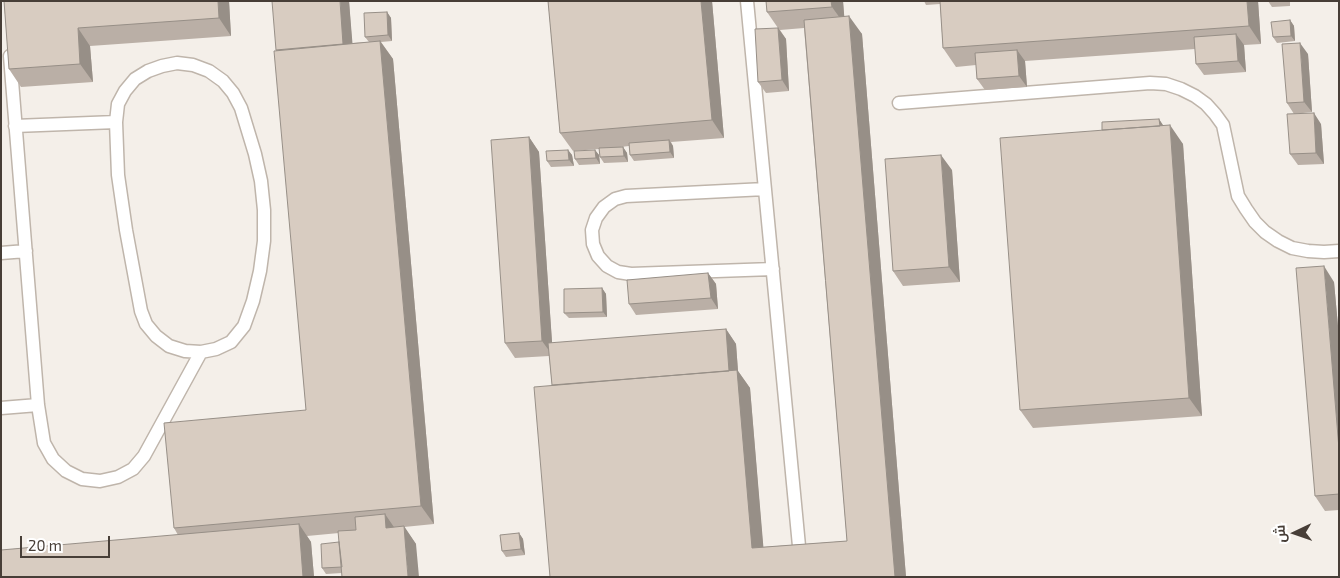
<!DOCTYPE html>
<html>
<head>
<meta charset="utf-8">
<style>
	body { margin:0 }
	#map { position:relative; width:1340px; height:578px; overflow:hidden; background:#f4efe9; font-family:"Exo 2",Cairo,sans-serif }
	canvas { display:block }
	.frame { position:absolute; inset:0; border:2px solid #473e37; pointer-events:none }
	.north { position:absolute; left:1270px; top:508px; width:50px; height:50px; -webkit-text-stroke:4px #fff; paint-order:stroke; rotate:267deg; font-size:14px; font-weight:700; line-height:20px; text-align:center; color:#473e37 }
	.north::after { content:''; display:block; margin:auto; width:18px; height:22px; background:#473e37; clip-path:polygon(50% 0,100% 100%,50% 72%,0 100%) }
	.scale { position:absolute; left:20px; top:536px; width:90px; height:22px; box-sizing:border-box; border:2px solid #473e37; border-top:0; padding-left:6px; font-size:15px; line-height:18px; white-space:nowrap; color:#473e37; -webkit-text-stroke:4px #fff; paint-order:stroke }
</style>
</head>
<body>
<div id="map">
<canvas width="1340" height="578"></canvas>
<div class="frame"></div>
<div class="north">ش</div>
<div class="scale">20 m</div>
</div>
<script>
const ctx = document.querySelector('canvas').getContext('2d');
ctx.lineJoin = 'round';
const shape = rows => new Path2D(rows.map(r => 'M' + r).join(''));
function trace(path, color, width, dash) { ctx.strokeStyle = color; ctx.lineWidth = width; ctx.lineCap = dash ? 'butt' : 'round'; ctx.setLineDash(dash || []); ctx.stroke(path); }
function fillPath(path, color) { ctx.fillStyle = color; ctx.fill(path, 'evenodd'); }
const lane = shape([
	[747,1,799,546],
	[10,56,38,405,44,443,53,459,66,471,82,479,100,481,118,477,133,469,144,456,201,352],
	[177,63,193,65,209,71,223,81,233,93,241,108,255,154,261,181,264,210,264,241,260,271,253,301,244,326,231,342,216,349,201,352,185,351,169,346,156,336,146,324,141,311,126,230,118,175,116,122,118,104,125,91,135,79,148,71,162,66,177,63],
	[899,103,1150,83,1166,84,1181,89,1195,96,1206,104,1215,114,1223,125,1238,196,1246,209,1255,222,1265,232,1278,241,1292,248,1308,251,1324,252,1339,251],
	[15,126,116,122],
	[765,189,626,196,615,199,604,207,596,218,592,230,593,244,598,256,607,266,618,272,631,274,773,269],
	[1,253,26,251],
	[1,408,38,405]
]);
trace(lane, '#bfb5ab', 15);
trace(lane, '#fff', 12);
fillPath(shape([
	[4,1,229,1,231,36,90,46,93,82,21,87,9,69],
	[349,1,352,43,369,42,365,37,387,12,391,18,392,41,381,42,393,59,434,524,404,527,416,544,342,573,326,574,322,568,339,542,339,533,307,536,311,542,314,577,1,577,178,535,174,528,306,410,276,50],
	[548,1,712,1,724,138,671,142,673,146,674,158,634,161,630,155,629,146,612,148,623,147,627,153,628,162,604,163,600,157,599,149,573,151,560,133],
	[766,1,843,1,844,16,862,34,906,577,550,577,552,385,549,356,515,358,505,343,529,137,539,152,552,343,726,329,736,344,738,371,750,388,763,547,847,541,804,28,780,30,786,39,789,91,766,93,758,82,778,28,767,12],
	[924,1,1258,1,1261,44,1244,45,1246,72,1204,75,1196,64,1195,49,1025,61,1027,87,985,90,977,79,976,65,956,67,943,48,940,4,926,5],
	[1268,1,1290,1,1290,6,1272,7],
	[1290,20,1294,26,1295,41,1277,43,1273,37],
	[1308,54,1312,112,1294,114,1287,103],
	[1159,119,1163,126,1183,144,1202,416,1033,428,1020,410],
	[1321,124,1324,164,1298,165,1290,154],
	[568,150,572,155,574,166,551,167,547,161],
	[595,150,599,155,600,164,579,165,575,159],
	[952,170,960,282,903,286,893,271],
	[708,273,716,284,718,309,636,315,629,304],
	[1334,282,1339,337,1339,510,1325,511,1315,496],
	[602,288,606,294,607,317,569,318,564,313],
	[519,533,523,539,525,555,506,557,502,551]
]), '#baafa6');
fillPath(shape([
	[218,1,229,1,231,36,219,18],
	[340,1,349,1,354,62,343,47],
	[701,1,712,1,724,138,712,120],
	[831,1,843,1,845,25,832,7],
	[1247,1,1258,1,1261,44,1249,26],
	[387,12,391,18,392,41,388,35],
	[849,16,862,34,906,577,895,577],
	[1290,20,1294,26,1295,41,1291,36],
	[78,28,90,46,93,82,80,64],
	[778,28,786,39,789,91,782,80],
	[1236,34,1244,45,1246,72,1238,61],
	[380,41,393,59,434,524,421,506],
	[1300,43,1308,54,1312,112,1304,102],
	[1017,50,1025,61,1027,87,1019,76],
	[1314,113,1321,124,1324,164,1316,153],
	[1159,119,1163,125,1164,138,1160,132],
	[1170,125,1183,144,1202,416,1189,398],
	[529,137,539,152,553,356,542,341],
	[669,140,673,146,674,158,670,152],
	[623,147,627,153,628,162,624,156],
	[568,150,572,155,574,166,569,160],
	[595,150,599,155,600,164,596,158],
	[941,155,952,170,960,282,949,267],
	[1324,266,1334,282,1339,337,1339,449],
	[708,273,716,284,718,309,711,298],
	[602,288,606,294,607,317,603,312],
	[726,329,736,344,738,371,750,388,765,566,752,548,729,374],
	[385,514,398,533,386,528],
	[299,524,311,542,314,577,303,577],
	[404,526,416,544,419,577,408,577],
	[519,533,523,539,525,555,521,549]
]), '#978f87');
const building = shape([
	[4,1,218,1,219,18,78,28,80,64,9,69,4,1],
	[272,1,340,1,343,44,276,50,272,1],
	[548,1,701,1,712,120,560,133,548,1],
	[766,1,831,1,832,7,767,12,766,1],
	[940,1,1247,1,1249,26,943,48,940,1],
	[387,12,388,35,365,37,364,13,387,12],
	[849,16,895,577,550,577,534,387,737,370,752,548,847,541,804,20,849,16],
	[1290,20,1291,36,1273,37,1271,22,1290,20],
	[778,28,782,80,758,82,755,29,778,28],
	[1236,34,1238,61,1196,64,1194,37,1236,34],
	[380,41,421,506,174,528,164,423,306,410,274,51,380,41],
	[1300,43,1304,102,1287,103,1282,44,1300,43],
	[1017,50,1019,76,977,79,975,53,1017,50],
	[1314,113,1316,153,1290,154,1287,114,1314,113],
	[1159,119,1160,126,1102,130,1102,122,1159,119],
	[1170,125,1189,398,1020,410,1000,138,1170,125],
	[529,137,542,341,505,343,491,140,529,137],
	[669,140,670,152,630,155,629,143,669,140],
	[623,147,624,156,600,157,599,148,623,147],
	[568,150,569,160,547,161,546,151,568,150],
	[595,150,596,158,575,159,574,151,595,150],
	[941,155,949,267,893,271,885,159,941,155],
	[1324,266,1339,449,1339,494,1315,496,1296,268,1324,266],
	[708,273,711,298,629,304,627,280,708,273],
	[602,288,603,312,564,313,564,289,602,288],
	[726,329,729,371,552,385,548,343,726,329],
	[385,514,386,528,404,526,408,577,342,577,338,531,356,530,355,517,385,514],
	[299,524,303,577,1,577,1,550,299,524],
	[519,533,521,549,502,551,500,535,519,533],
	[339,542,342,567,322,568,321,544,339,542]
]);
fillPath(building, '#d8ccc1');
trace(building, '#978f87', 1);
</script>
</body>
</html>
